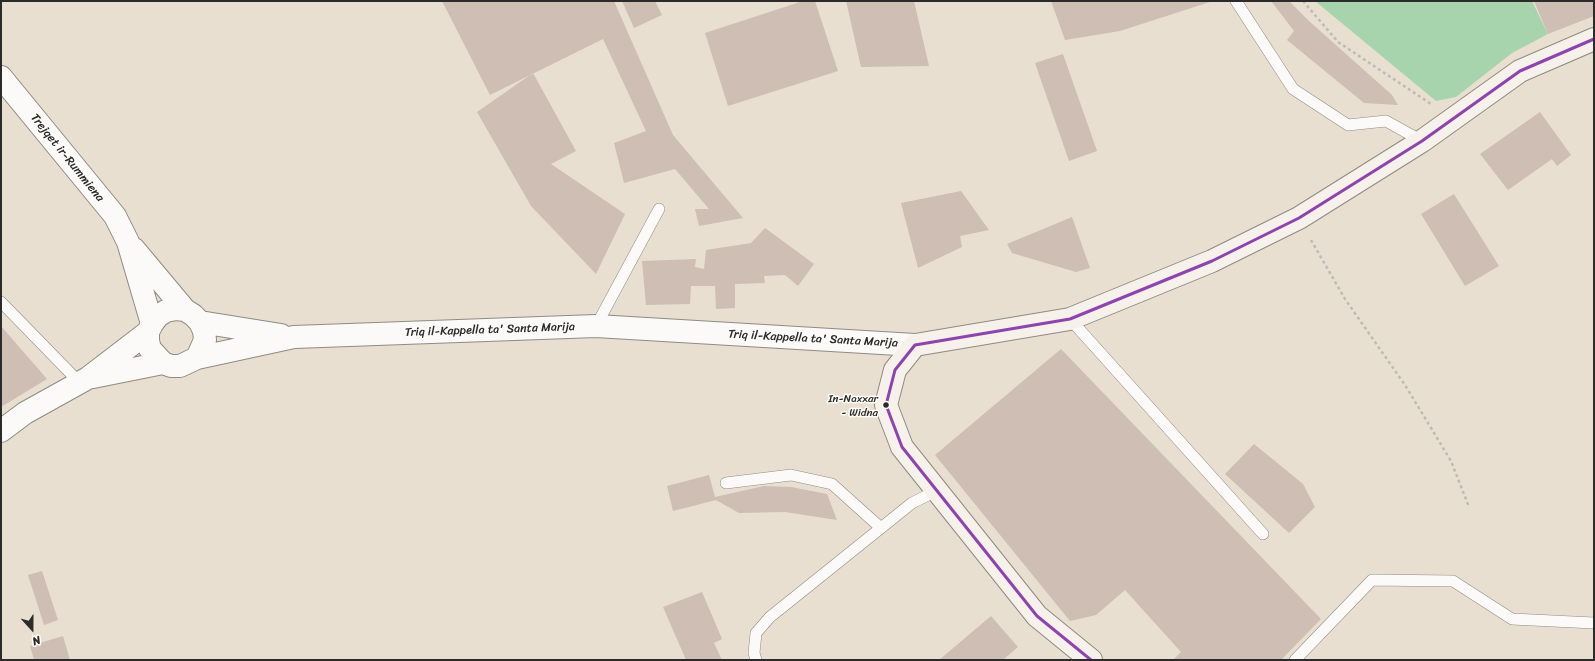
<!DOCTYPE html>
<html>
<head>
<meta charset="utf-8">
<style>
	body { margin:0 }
	#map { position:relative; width:1595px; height:661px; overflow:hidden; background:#e8dfd0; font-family:Sriracha,sans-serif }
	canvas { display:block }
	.frame { position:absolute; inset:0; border:2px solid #2b2b2b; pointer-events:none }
	.north { position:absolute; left:12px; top:609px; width:40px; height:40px; -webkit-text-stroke:3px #fdfcf7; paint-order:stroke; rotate:159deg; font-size:11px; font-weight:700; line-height:16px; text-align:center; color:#2b2b2b }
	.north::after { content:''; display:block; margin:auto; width:14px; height:18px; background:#2b2b2b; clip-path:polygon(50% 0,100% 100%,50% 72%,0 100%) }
</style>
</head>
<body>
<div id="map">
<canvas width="1595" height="661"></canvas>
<div class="frame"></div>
<div class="north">N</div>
</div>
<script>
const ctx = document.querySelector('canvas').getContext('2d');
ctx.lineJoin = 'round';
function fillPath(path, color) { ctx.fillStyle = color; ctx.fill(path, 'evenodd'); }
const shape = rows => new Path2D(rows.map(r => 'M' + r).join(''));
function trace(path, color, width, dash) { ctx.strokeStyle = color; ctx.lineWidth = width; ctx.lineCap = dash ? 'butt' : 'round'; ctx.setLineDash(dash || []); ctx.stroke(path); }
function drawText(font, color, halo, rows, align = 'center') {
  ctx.font = font + ' Sriracha,sans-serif'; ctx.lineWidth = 3; ctx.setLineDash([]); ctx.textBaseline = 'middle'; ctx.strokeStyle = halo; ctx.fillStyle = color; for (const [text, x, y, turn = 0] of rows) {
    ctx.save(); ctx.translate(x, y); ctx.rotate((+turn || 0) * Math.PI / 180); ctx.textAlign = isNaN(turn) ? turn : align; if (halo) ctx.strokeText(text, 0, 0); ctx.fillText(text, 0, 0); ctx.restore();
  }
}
fillPath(shape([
	[1315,1,1532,1,1548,34,1512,53,1456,97,1436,101]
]), '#a8d4ad');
fillPath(shape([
	[442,1,614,1,673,135,743,218,699,226,695,209,709,209,675,169,624,183,614,143,646,131,603,39,490,95],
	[622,1,655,1,662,15,634,28],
	[803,1,815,1,838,71,728,106,705,33],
	[846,1,914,1,929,66,861,67],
	[1051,1,1213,1,1120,31,1065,40],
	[1271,1,1289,1,1309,21,1392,95,1398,105,1364,103,1287,40,1294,31],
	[1534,1,1594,1,1594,16,1548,34],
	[1063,54,1097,151,1069,161,1035,63],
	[533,73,576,151,551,164,625,214,596,274,531,206,477,112],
	[1540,112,1571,155,1557,166,1552,159,1508,190,1480,154],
	[961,191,989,230,960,236,962,247,918,268,901,203],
	[1454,194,1499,266,1465,286,1421,214],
	[1072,217,1090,268,1076,272,1012,253,1007,244],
	[765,228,814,264,798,286,785,275,764,276,765,283,735,284,735,308,716,309,715,286,691,286,690,304,646,305,642,261,696,259,695,267,704,269,706,250,751,243],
	[1,326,47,379,1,407],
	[1061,349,1321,619,1281,660,1173,660,1181,652,1125,590,1096,615,1070,621,935,455],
	[1254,444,1303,484,1315,507,1289,533,1225,474],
	[709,475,715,497,764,486,791,487,827,494,837,520,785,512,739,513,716,500,673,511,667,486],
	[42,571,58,620,44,625,28,575],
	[702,592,722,639,714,643,722,660,686,660,663,607],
	[991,616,1018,647,1003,660,939,660],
	[63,636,70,660,34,660,30,646]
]), '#cebeb3');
const service = shape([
	[1236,1,1293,89,1348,125,1386,121,1422,141],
	[1,302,80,383],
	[1070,319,1263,534],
	[596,326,659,209],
	[726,483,791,475,832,484,881,528],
	[756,660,754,653,756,633,770,617,912,503,936,491],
	[1295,660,1372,580,1453,581,1512,619,1594,623]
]);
const minor = shape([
	[1,77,115,216,128,242,152,324],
	[134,249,185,310,193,315,200,322,204,331,205,340,197,358,180,366,171,366,163,363,150,349,148,341,148,332,152,324,158,316,166,311,176,309,185,310],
	[200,322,281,335],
	[197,358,294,337,596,326,915,345],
	[93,377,163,363],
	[1,431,25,413,88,378,148,332]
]);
const secondary = shape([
	[1091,660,1037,616,902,447,886,405,895,370,915,345,1070,319,1212,261,1299,218,1422,141,1520,71,1594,39]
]);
trace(service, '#8f8b83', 12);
trace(minor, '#8f8b83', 24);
trace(secondary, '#8f8b83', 24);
trace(shape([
	[1303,1,1338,42,1431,104],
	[1311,240,1345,299,1405,385,1451,461,1469,507]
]), '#bdbbb8', 2.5, [3, 3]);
trace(service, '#fcfaf8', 11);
trace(minor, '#fcfaf8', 22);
trace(secondary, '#f6f1ea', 22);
trace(shape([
	[915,345,1070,319,1212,261,1299,218,1422,141,1520,71,1594,39],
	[915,345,895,370,886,405,902,447,1037,616,1091,660]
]), '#8e44ad', 3);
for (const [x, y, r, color] of [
	[886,405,3.5,"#2b2b2b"]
]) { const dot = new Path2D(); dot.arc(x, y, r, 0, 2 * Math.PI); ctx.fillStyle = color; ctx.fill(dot); trace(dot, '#fdfcf7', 1.5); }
drawText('11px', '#2b2b2b', '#fdfcf7', [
	["In-Naxxar",878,399],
	["- Widna",878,413]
], 'right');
drawText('12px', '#2b2b2b', '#fdfcf7', [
	["Trejqet ir-Rummiena",67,158,51],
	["Triq il-Kappella ta' Santa Marija",490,330,-2],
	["Triq il-Kappella ta' Santa Marija",813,339,3]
]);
</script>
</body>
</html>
